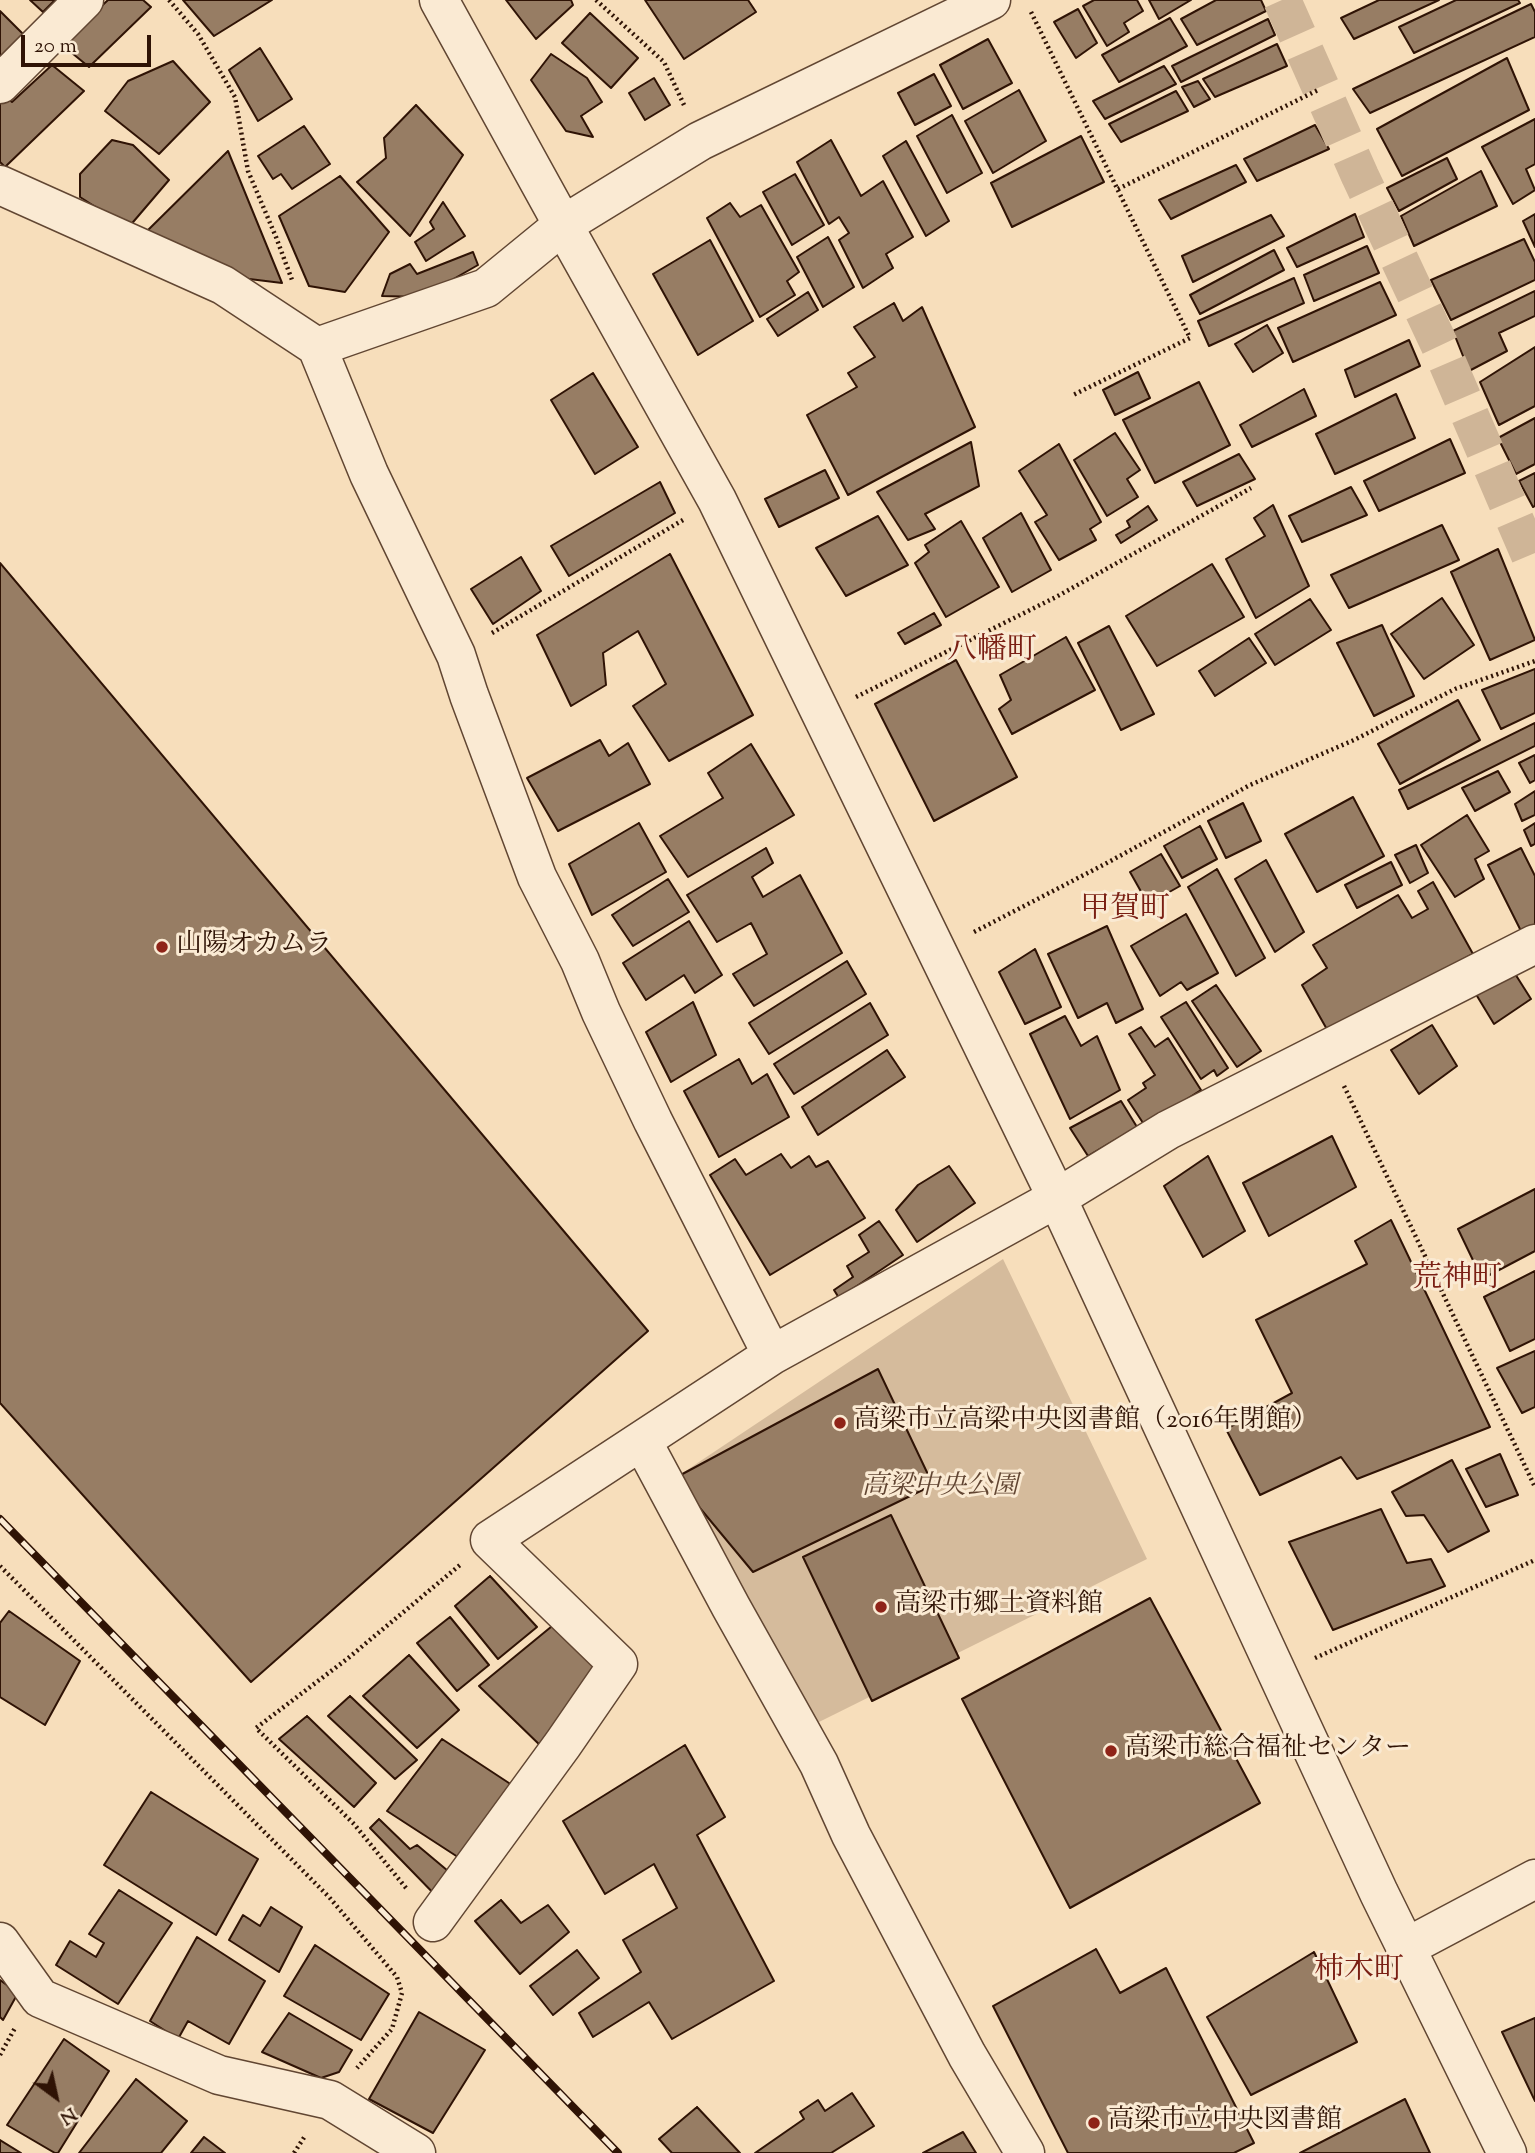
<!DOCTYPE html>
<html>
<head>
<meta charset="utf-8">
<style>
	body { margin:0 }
	#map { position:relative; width:1535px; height:2153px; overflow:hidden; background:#f7debb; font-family:"Sorts Mill Goudy",serif }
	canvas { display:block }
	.north { position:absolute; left:21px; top:2062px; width:70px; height:70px; -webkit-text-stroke:5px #faead3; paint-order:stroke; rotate:147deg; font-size:19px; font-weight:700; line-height:28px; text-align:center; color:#2f1305 }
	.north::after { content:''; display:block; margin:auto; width:24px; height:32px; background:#2f1305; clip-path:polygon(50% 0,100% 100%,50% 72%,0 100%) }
	.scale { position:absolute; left:21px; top:35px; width:130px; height:32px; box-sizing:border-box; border:4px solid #2f1305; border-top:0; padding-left:9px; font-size:21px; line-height:24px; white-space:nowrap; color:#2f1305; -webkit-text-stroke:5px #faead3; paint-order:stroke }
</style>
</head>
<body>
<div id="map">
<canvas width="1535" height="2153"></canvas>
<div class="north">N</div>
<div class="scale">20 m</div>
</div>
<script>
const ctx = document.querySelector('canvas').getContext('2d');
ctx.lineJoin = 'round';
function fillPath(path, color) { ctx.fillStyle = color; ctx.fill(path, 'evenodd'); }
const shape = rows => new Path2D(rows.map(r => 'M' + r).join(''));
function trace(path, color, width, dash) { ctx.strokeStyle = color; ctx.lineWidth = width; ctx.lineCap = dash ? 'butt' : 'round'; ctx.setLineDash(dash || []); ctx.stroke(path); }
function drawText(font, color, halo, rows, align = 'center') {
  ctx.font = font + ' "Sorts Mill Goudy","Noto Serif JP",serif'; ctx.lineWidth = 6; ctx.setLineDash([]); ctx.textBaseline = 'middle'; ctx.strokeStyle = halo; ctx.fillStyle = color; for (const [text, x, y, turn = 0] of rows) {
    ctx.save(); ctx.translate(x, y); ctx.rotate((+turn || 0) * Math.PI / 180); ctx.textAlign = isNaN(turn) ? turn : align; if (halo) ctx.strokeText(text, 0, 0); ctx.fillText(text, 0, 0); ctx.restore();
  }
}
fillPath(shape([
	[1003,1259,1147,1559,817,1723,675,1478]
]), '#d5bb9c');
const building = shape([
	[30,0,55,0,43,12,30,0],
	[108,0,143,0,151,7,89,67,61,44,108,0],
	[183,0,272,0,214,36,183,0],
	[506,0,571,0,573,5,536,39,506,0],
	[645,0,748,0,756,12,684,59,645,0],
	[1094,0,1137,0,1143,11,1124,23,1129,32,1107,46,1083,6,1094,0],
	[1149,0,1191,0,1159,19,1149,0],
	[1216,0,1261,0,1266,11,1197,45,1181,19,1216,0],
	[1379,0,1439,0,1354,39,1341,18,1379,0],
	[1456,0,1518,0,1520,3,1414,53,1399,27,1456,0],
	[1531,4,1535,12,1535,37,1370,113,1353,89,1531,4],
	[1078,9,1097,43,1076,58,1054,22,1078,9],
	[0,11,25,36,0,60,0,11],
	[590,13,638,58,611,88,562,43,590,13],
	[1170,18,1187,46,1119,82,1102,55,1170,18],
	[1268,19,1275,35,1181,82,1172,66,1268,19],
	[988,39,1012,83,963,109,940,65,988,39],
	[1277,44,1287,66,1215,97,1203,79,1277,44],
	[260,48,292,99,258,121,229,70,260,48],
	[551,54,587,78,602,102,581,116,593,137,566,131,531,80,551,54],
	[1507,58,1529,110,1402,176,1377,129,1507,58],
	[173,61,210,102,159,154,105,111,128,81,173,61],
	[52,65,84,91,5,167,0,162,0,99,4,95,12,102,52,65],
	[1164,66,1176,84,1105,119,1093,101,1164,66],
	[934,74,951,106,915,125,898,93,934,74],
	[654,78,670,105,645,120,629,93,654,78],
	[1198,81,1210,99,1194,107,1182,87,1198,81],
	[1019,90,1046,141,993,173,965,121,1019,90],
	[1176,91,1188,111,1121,142,1109,124,1176,91],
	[416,105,463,155,410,236,357,182,386,158,384,138,416,105],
	[952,115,982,173,947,193,917,136,952,115],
	[1535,119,1535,164,1526,169,1535,190,1513,204,1482,147,1535,119],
	[1315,125,1329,149,1257,181,1244,159,1315,125],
	[304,126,330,164,292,189,281,174,273,179,258,156,304,126],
	[1081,136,1104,182,1012,227,991,183,1081,136],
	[112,140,133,145,169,180,128,228,80,197,80,174,112,140],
	[831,140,861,196,883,181,913,237,886,254,893,268,863,288,839,240,849,233,839,217,829,224,797,162,831,140],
	[906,141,949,221,926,236,883,156,906,141],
	[228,151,282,283,233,277,143,235,228,151],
	[1447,158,1457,179,1399,211,1387,188,1447,158],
	[1236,165,1246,182,1171,219,1159,200,1236,165],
	[1481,171,1497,206,1414,246,1401,216,1481,171],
	[795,174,824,225,792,245,763,192,795,174],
	[340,176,389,232,345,292,309,286,279,216,340,176],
	[443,202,465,236,426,261,415,242,434,229,430,222,443,202],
	[730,203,740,217,761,205,799,272,787,281,795,295,760,317,707,218,730,203],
	[1355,214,1364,237,1297,267,1287,248,1355,214],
	[1535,214,1535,247,1523,221,1535,214],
	[1271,215,1284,236,1193,282,1182,256,1271,215],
	[828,237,854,287,823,307,797,257,828,237],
	[1524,239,1535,262,1535,280,1451,320,1431,280,1524,239],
	[710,240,753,321,698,355,653,274,710,240],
	[1367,246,1379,273,1314,301,1304,275,1367,246],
	[1274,250,1284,270,1200,314,1190,295,1274,250],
	[473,252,478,265,422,297,382,296,390,274,410,264,417,274,473,252],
	[1294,278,1304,303,1209,346,1198,321,1294,278],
	[1380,282,1396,315,1293,362,1278,328,1380,282],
	[1535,291,1535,316,1499,333,1507,351,1469,371,1453,331,1535,291],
	[808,292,818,310,778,336,767,319,808,292],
	[894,303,903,321,922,307,975,427,848,495,807,415,857,387,848,373,875,357,854,327,894,303],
	[1267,325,1283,353,1253,372,1235,344,1267,325],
	[1409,340,1420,366,1355,397,1345,370,1409,340],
	[1535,347,1535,406,1499,425,1480,382,1535,347],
	[1138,372,1150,398,1115,415,1103,390,1138,372],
	[593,373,638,447,595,474,551,400,593,373],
	[1199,382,1230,445,1155,483,1123,420,1199,382],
	[1304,389,1316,416,1252,447,1240,425,1304,389],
	[1396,394,1415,438,1335,474,1316,434,1396,394],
	[1535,418,1535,464,1516,474,1498,438,1535,418],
	[1115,433,1140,470,1127,479,1138,497,1107,516,1074,460,1115,433],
	[1450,439,1465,473,1379,511,1364,481,1450,439],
	[971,442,979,486,925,514,935,529,908,540,877,492,971,442],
	[1059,444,1101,522,1090,529,1096,540,1059,560,1035,522,1047,515,1019,471,1059,444],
	[1239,454,1255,479,1197,506,1183,482,1239,454],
	[825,470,839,498,779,527,765,499,825,470],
	[1535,473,1535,506,1533,507,1519,481,1535,473],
	[660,482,675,513,569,576,551,546,660,482],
	[1351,487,1367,515,1302,542,1289,516,1351,487],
	[1273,505,1309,586,1256,618,1226,559,1265,536,1254,518,1273,505],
	[1148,506,1157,520,1121,543,1116,535,1130,527,1127,521,1148,506],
	[1021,513,1051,570,1012,592,983,538,1021,513],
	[878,516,908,565,846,596,816,548,878,516],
	[961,521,999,587,946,617,915,563,929,552,925,545,961,521],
	[1442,525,1459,560,1349,608,1331,575,1442,525],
	[1498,549,1535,640,1490,660,1451,572,1498,549],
	[670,554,753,715,669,761,633,706,666,684,638,631,603,653,606,685,571,706,537,635,670,554],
	[521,557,541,591,493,624,471,589,521,557],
	[0,563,648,1331,251,1682,0,1403,0,563],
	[1212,564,1244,617,1157,666,1126,616,1212,564],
	[1442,598,1474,645,1424,679,1391,634,1442,598],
	[1310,599,1331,630,1275,665,1255,634,1310,599],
	[934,613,941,625,905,644,898,633,934,613],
	[1382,625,1414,696,1374,716,1337,643,1382,625],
	[1109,626,1154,714,1121,730,1078,643,1109,626],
	[1066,637,1095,690,1012,734,999,709,1011,700,1000,675,1066,637],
	[1249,638,1266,663,1215,696,1199,671,1249,638],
	[956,660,1017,777,934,821,875,704,956,660],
	[1535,669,1535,713,1501,729,1482,690,1535,669],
	[1458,700,1480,740,1400,784,1378,744,1458,700],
	[1535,723,1535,746,1408,809,1399,790,1535,723],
	[600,740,609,756,628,743,650,784,558,831,527,778,600,740],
	[751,744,794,815,688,877,660,836,723,798,708,773,751,744],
	[1535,755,1535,780,1530,783,1519,763,1535,755],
	[1498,771,1510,792,1475,811,1462,788,1498,771],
	[1535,791,1535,815,1522,821,1515,804,1535,791],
	[1353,797,1384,856,1317,892,1285,834,1353,797],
	[1243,803,1261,841,1226,858,1208,821,1243,803],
	[1467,815,1489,851,1475,859,1484,879,1455,897,1421,845,1467,815],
	[639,823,666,872,592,915,569,864,639,823],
	[1535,823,1535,844,1531,846,1524,830,1535,823],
	[1200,826,1217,859,1182,878,1164,846,1200,826],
	[1416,845,1428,873,1410,883,1395,855,1416,845],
	[766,848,773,863,752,877,763,897,800,875,842,953,754,1006,733,974,767,954,751,923,717,942,687,895,766,848],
	[1521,848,1535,876,1535,927,1522,933,1488,865,1521,848],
	[1161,854,1180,886,1148,904,1130,872,1161,854],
	[1266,860,1304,932,1275,952,1235,879,1266,860],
	[1391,862,1402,885,1357,908,1345,885,1391,862],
	[1217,869,1265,958,1236,976,1188,887,1217,869],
	[668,879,689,912,633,946,612,915,668,879],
	[1433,882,1473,954,1329,1033,1302,985,1327,968,1313,945,1398,895,1412,918,1428,909,1418,891,1433,882],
	[1186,914,1218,973,1187,990,1181,982,1160,996,1131,946,1186,914],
	[689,921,722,975,695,993,684,975,646,1000,623,963,689,921],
	[1107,926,1143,1009,1116,1023,1107,1003,1078,1018,1048,954,1107,926],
	[1035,949,1061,1007,1025,1024,999,972,1035,949],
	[847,961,866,994,769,1054,749,1023,847,961],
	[1512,969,1531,999,1494,1024,1474,991,1512,969],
	[1216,985,1261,1051,1237,1067,1192,1001,1216,985],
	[693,1002,716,1055,671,1082,646,1032,693,1002],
	[1186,1002,1228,1068,1217,1076,1214,1070,1201,1079,1161,1017,1186,1002],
	[870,1003,888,1035,794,1094,774,1064,870,1003],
	[1065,1016,1081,1046,1097,1036,1120,1090,1070,1119,1030,1034,1065,1016],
	[1432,1025,1457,1066,1419,1094,1391,1050,1432,1025],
	[1141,1027,1155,1047,1168,1038,1201,1090,1145,1126,1128,1100,1146,1088,1143,1083,1155,1075,1129,1034,1141,1027],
	[887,1050,905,1077,818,1135,802,1107,887,1050],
	[739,1059,752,1084,767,1074,789,1117,719,1157,684,1091,739,1059],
	[1121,1101,1137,1127,1088,1156,1070,1128,1121,1101],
	[1332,1136,1356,1187,1269,1236,1243,1183,1332,1136],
	[781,1154,791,1168,809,1156,816,1167,828,1161,865,1218,770,1275,710,1175,735,1159,746,1175,781,1154],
	[1208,1156,1245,1231,1203,1257,1164,1186,1208,1156],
	[949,1166,975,1203,917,1242,896,1210,918,1185,949,1166],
	[1535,1189,1535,1251,1482,1279,1458,1229,1535,1189],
	[1391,1220,1490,1427,1357,1479,1341,1457,1260,1495,1226,1429,1292,1393,1256,1320,1367,1264,1355,1241,1391,1220],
	[879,1221,903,1255,839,1298,834,1290,853,1277,847,1266,869,1252,859,1235,879,1221],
	[1535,1271,1535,1339,1510,1351,1484,1297,1535,1271],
	[1535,1351,1535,1407,1522,1413,1497,1368,1535,1351],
	[878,1369,933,1485,753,1572,675,1478,878,1369],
	[1500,1454,1518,1495,1486,1507,1466,1469,1500,1454],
	[1452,1460,1489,1531,1448,1552,1424,1515,1406,1516,1392,1492,1452,1460],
	[1381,1509,1407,1563,1431,1559,1445,1586,1333,1630,1289,1542,1381,1509],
	[891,1515,959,1658,872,1701,803,1557,891,1515],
	[490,1576,537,1627,498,1659,455,1606,490,1576],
	[1150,1598,1260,1803,1070,1908,962,1699,1150,1598],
	[9,1611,80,1661,45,1725,0,1697,0,1623,9,1611],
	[450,1617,489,1665,457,1691,417,1643,450,1617],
	[557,1622,600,1665,545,1750,479,1686,557,1622],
	[409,1655,459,1710,417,1748,363,1696,409,1655],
	[350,1696,417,1760,395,1779,328,1716,350,1696],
	[307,1716,376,1783,354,1807,279,1739,307,1716],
	[442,1739,515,1787,464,1861,387,1811,442,1739],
	[685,1745,725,1817,697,1835,774,1981,672,2039,649,2002,593,2037,579,2013,641,1972,623,1940,677,1908,654,1864,605,1894,563,1821,685,1745],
	[151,1792,258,1859,216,1935,104,1865,151,1792],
	[379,1819,410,1849,417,1845,454,1876,442,1902,370,1828,379,1819],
	[119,1890,172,1923,118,2004,56,1965,70,1941,96,1957,104,1943,89,1934,119,1890],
	[501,1900,521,1923,548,1905,569,1932,520,1974,475,1921,501,1900],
	[271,1907,302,1927,279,1972,229,1940,243,1915,260,1926,271,1907],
	[197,1937,265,1981,229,2044,188,2021,178,2039,150,2021,197,1937],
	[315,1945,389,1994,361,2040,284,1996,315,1945],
	[1096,1949,1120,1993,1166,1968,1254,2143,1234,2153,1068,2153,993,2006,1096,1949],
	[577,1950,599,1978,553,2015,530,1986,577,1950],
	[1314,1952,1357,2042,1251,2095,1207,2017,1314,1952],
	[0,1980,18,1993,3,2020,0,2017,0,1980],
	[419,2012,485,2050,433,2133,369,2099,419,2012],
	[289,2013,352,2050,339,2072,321,2078,262,2052,289,2013],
	[1535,2018,1535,2101,1502,2032,1535,2018],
	[64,2039,109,2071,58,2153,55,2153,7,2125,64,2039],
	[136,2079,187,2121,161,2153,79,2153,136,2079],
	[852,2093,874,2126,831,2153,755,2153,804,2119,800,2112,818,2100,825,2111,852,2093],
	[1405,2099,1430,2153,1300,2153,1405,2099],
	[697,2107,740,2153,672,2153,659,2139,697,2107],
	[963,2132,976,2153,923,2153,963,2132],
	[204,2137,225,2153,191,2153,204,2137],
	[0,2140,21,2153,0,2153,0,2140]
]);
fillPath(building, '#977d64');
trace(building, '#2f1305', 2);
trace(shape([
	[1282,0,1360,176,1441,348,1535,567]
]), '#cfb597', 38, [38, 19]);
const minor = shape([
	[0,84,84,0],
	[0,185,223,285,317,347,369,474,456,655,469,695,537,877,580,961,601,1012,653,1121,772,1355],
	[317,347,486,288,563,225],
	[642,1441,731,1607,819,1764,851,1835,967,2055,1025,2153],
	[433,1922,563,1744,618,1664,490,1540,772,1355,1057,1198,1168,1130,1535,944],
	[0,1942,40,1998,219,2075,330,2100,416,2153],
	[1407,1947,1535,1879]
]);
const tertiary = shape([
	[439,0,563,225,717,500,1057,1198,1379,1893,1507,2153],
	[563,225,700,141,991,0]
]);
trace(minor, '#614632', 41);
trace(tertiary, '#614632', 41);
trace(shape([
	[169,0,198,34,235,97,248,171,276,237,292,280],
	[596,0,664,62,684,105],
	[1031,12,1190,338,1073,395],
	[1118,189,1320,89],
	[492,633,683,520],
	[856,697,1056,597,1251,488],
	[974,932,1105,864,1250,785,1354,740,1455,689,1535,661],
	[1344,1086,1535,1487],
	[0,1566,329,1897,397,1977,402,1993,392,2029,357,2068],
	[1315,1658,1535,1560],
	[406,1888,354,1824,256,1728,347,1659,460,1565],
	[0,2055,15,2028],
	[294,2153,305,2136]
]), '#2f1305', 4.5, [2, 3.5]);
trace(minor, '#faead3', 38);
trace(tertiary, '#faead3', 38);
const rail = shape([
	[0,1519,618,2153]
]);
trace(rail, '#2f1305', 8);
trace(rail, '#faead3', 5, [16]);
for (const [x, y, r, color] of [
	[162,947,7,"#8f2418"],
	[840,1423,7,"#8f2418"],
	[881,1607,7,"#8f2418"],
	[1111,1751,7,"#8f2418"],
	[1094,2123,7,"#8f2418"]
]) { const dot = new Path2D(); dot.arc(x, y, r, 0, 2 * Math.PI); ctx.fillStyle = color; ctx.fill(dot); trace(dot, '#faead3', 2.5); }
drawText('26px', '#2f1305', '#faead3', [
	["山陽オカムラ",176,947],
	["高梁市立高梁中央図書館（2016年閉館）",854,1423],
	["高梁市郷土資料館",895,1607],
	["高梁市総合福祉センター",1125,1751],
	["高梁市立中央図書館",1108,2123]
], 'left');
drawText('italic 26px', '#614532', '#faead3', [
	["高梁中央公園",940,1489]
]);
drawText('30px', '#7a1f14', '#faead3', [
	["八幡町",992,653],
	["甲賀町",1125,912],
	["荒神町",1457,1281],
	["柿木町",1359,1973]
]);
</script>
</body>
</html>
